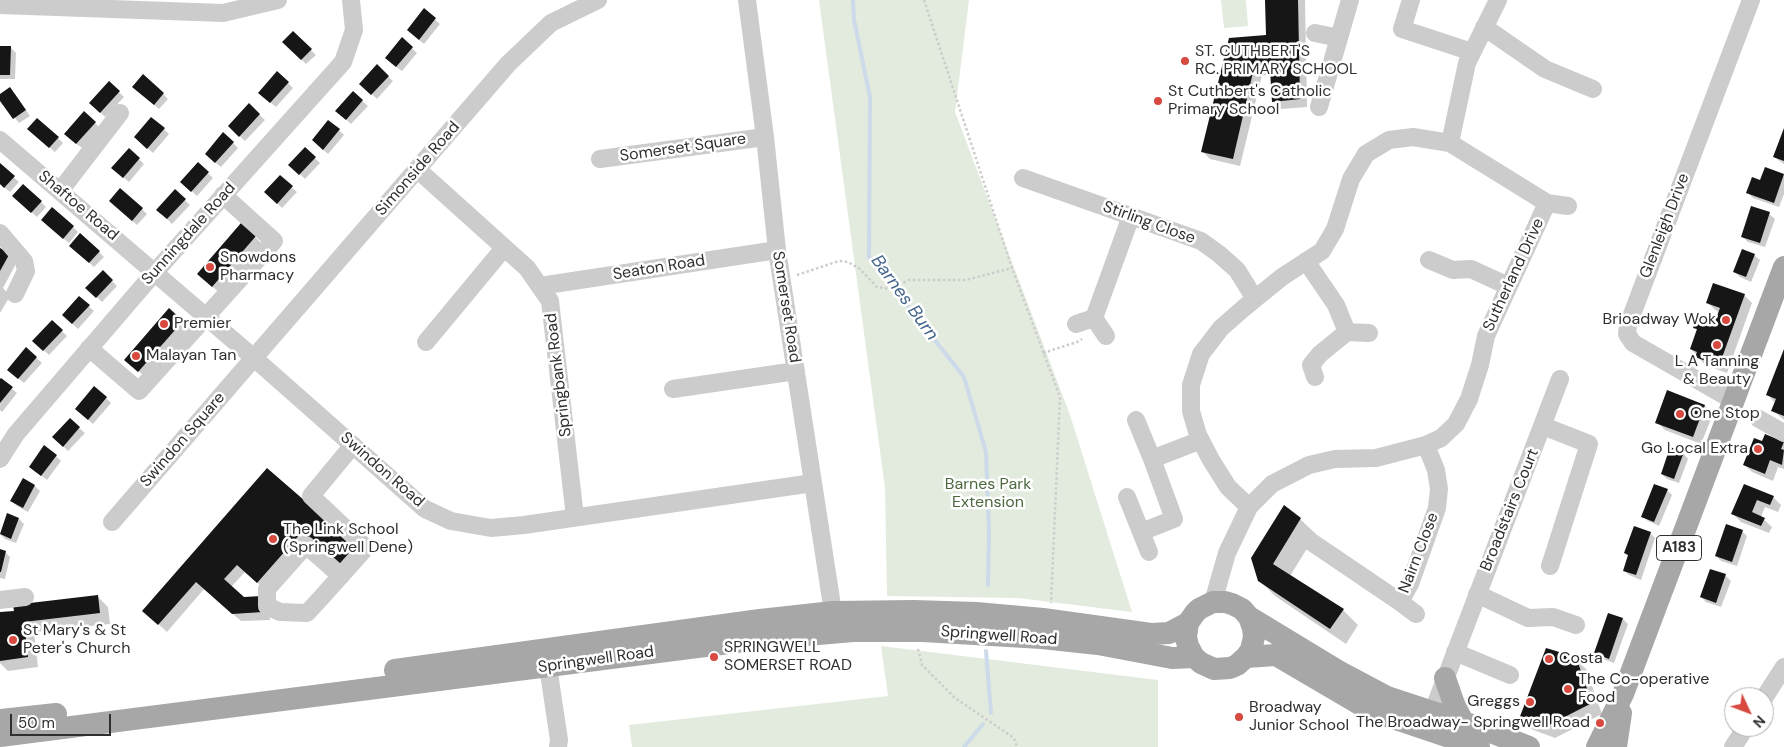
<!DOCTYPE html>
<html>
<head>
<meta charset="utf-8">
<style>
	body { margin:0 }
	#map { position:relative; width:1784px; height:747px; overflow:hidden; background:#fff; font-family:"DM Sans",sans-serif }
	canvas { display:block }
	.north { position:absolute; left:1724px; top:687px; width:50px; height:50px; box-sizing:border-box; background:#fff; border:1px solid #acacac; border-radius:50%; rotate:133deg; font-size:14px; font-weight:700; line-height:20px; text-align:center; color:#2f2f2f }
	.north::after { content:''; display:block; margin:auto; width:18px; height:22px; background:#d84940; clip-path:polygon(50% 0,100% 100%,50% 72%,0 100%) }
	.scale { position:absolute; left:10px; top:714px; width:101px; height:22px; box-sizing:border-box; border:2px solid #2f2f2f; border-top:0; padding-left:6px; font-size:15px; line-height:18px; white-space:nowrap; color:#2f2f2f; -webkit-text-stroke:4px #fff; paint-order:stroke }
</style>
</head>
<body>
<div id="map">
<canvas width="1784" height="747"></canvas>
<div class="north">N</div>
<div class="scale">50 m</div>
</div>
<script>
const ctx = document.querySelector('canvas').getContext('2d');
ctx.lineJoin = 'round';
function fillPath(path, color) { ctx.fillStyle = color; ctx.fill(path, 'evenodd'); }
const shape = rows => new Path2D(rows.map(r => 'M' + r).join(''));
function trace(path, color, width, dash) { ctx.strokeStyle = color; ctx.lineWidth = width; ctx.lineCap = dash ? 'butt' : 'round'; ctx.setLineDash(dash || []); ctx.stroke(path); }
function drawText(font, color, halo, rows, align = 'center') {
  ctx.font = font + ' "DM Sans",sans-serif'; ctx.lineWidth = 5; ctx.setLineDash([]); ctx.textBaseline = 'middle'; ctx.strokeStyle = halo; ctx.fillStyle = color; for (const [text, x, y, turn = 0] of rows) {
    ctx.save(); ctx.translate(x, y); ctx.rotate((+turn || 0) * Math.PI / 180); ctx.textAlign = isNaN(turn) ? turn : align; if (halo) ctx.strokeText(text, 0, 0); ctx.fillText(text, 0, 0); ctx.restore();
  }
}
fillPath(shape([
	[819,0,969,0,955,112,1070,415,1132,612,1018,598,887,596,885,488],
	[1221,0,1246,0,1248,26,1224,28],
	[881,646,1158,680,1158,747,632,747,629,725,888,696]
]), '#e3ebde');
fillPath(shape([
	[1266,0,1305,0,1307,107,1281,109,1273,101,1272,76,1262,75,1240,166,1210,159,1202,151,1267,36],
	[424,10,440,24,424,44,413,35],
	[293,33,316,55,306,64,284,42],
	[402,39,417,53,402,71,391,63],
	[0,47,11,48,16,53,15,79,0,79],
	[377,66,393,81,377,99,361,84],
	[109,83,124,97,105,117,91,103],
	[288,83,293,88,276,107,265,98],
	[139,92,163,94,168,99,159,109],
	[353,93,368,106,351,124,337,111],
	[15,94,30,116,19,123,0,99,0,96],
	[249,105,265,120,245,141,229,126],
	[95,123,100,128,82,148,70,139],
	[164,129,169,134,153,153,141,142],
	[339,130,344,135,328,154,318,145],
	[1784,132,1784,164,1774,157],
	[34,134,58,138,63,143,55,152],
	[233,143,238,148,221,167,211,159],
	[305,149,320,163,305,179,290,165],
	[129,150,144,164,129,182,118,173],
	[198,164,213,178,197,196,182,182],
	[0,165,19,182,10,192,0,184],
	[1765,168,1784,175,1784,194,1779,207,1753,198,1748,193,1760,182],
	[280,177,297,192,282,208,266,192],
	[175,191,190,205,172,224,158,210],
	[19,201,41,202,46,207,37,217],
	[115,206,142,209,147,214,137,225],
	[1752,208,1769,214,1775,219,1765,247,1748,242,1743,237],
	[47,225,73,227,78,232,69,243],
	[255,237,263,245,221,294,207,282],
	[0,249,17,262,3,288,10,296,0,313],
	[76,251,99,252,104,257,94,267],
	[1754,255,1760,260,1751,282,1740,277,1735,272],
	[103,272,117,286,102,302,87,288],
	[1744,295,1752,303,1727,373,1705,365,1691,349,1698,331,1694,327,1716,322,1719,312,1715,310,1707,302],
	[79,298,94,311,78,329,63,315],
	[169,310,190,330,147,378,133,367],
	[52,322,67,336,49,355,34,341],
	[26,349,42,363,24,383,13,374],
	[1784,352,1784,420,1772,410,1775,403,1768,395],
	[1,380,17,393,2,412,0,410],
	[1668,392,1705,406,1713,414,1701,444,1665,430,1657,422],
	[106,398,111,403,93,424,82,414],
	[70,420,85,433,68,451,54,437],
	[1763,442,1784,444,1784,469,1778,467,1773,481,1752,472,1745,465],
	[1683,453,1688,459,1679,483,1667,479,1662,474],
	[56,456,61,461,47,480,35,471],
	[267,470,310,540,266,590,245,572,231,587,244,598,269,605,270,620,241,621,204,589,167,632,152,618],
	[23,480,35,486,40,491,28,512,17,506,12,501],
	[1744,485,1773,497,1781,505,1778,512,1765,507,1761,517,1772,527,1769,533,1741,522,1733,514],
	[1667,490,1672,495,1659,526,1648,521,1643,516],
	[19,519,24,524,16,543,5,539,0,534],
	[1300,519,1316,534,1290,576,1343,610,1358,625,1346,644,1275,596,1259,580],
	[1742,531,1747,536,1737,566,1721,561,1716,556],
	[1650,533,1655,538,1641,580,1629,575,1624,570,1629,556,1626,553],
	[0,551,5,552,10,557,5,579,0,578],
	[1711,570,1726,576,1731,581,1721,607,1706,602,1701,597],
	[97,596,108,607,110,624,34,632,38,667,8,671,0,663,0,614],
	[1609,615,1623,619,1628,624,1614,663,1600,658,1595,653],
	[1575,658,1586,669,1602,714,1555,738,1531,729,1521,719]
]), '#0003');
trace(shape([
	[853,0,854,20,870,97,869,257,964,377,986,452,989,532,988,585],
	[986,651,991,713],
	[964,747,983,724]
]), '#ccdae9', 4);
fillPath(shape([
	[1265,0,1298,0,1300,99,1272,102,1270,70,1254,68,1233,159,1201,152,1229,38,1266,35],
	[424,8,436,18,419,40,407,30],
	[293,31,312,49,301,60,282,42],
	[402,37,413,47,396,67,385,58],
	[0,46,11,46,10,75,0,75],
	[377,64,389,76,371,95,359,84],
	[277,71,289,82,270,103,258,93],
	[143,74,164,93,154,105,132,87],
	[109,81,120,91,100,113,89,103],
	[10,87,26,110,13,119,0,101,0,94],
	[353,91,363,100,346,120,335,111],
	[249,103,260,114,239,137,228,126],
	[84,111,96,122,76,144,64,134],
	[151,117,165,128,147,149,134,137],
	[37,118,59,137,49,148,27,129],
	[328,120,340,129,323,150,312,140],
	[1784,128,1784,161,1773,157],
	[223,132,234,142,215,163,205,154],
	[305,147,316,157,299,175,288,165],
	[129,148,140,158,123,178,111,168],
	[198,162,209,172,191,192,180,182],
	[0,163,15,176,4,188,0,184],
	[1765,167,1784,174,1774,203,1746,193,1752,177,1760,180],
	[280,175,293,186,277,204,264,192],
	[23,184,42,201,31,213,12,196],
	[120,188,143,208,132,221,109,201],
	[175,189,186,199,167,219,156,210],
	[1751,206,1770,212,1760,243,1741,237],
	[52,207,74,226,63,239,41,220],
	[241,223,256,236,212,287,197,274],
	[80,233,100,251,89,263,69,246],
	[0,248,10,253,0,271],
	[1742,249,1755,254,1746,277,1733,272],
	[103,270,113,280,96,298,85,288],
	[1713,283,1745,294,1719,366,1695,357,1697,352,1690,349,1697,329,1693,328,1698,315,1715,321,1720,308,1706,303],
	[79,296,90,305,72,324,62,315],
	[169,308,183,321,138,372,124,360],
	[52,320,63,330,43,351,32,341],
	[26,347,37,357,18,379,7,370],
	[1784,349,1784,416,1771,411,1776,399,1766,395],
	[1,378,13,387,0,403,0,379],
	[94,386,107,397,88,420,75,409],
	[1667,390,1705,405,1693,437,1655,423],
	[70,418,80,427,63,447,52,437],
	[1765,434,1784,442,1781,449,1784,450,1782,465,1770,460,1765,474,1743,465,1754,438,1762,441],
	[44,445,57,455,41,476,29,467],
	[1670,447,1684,452,1674,479,1661,474],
	[267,468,357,546,339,566,301,533,257,583,237,565,224,579,244,597,262,596,263,612,232,614,196,582,158,625,142,611],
	[23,478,35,485,23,508,10,501],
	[1654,484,1668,489,1654,522,1641,517],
	[1744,484,1774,496,1770,505,1757,500,1752,512,1765,518,1761,526,1731,514],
	[1284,505,1301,518,1273,564,1344,609,1330,629,1258,581,1251,558],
	[7,513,19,518,11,539,0,534],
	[1726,524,1743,530,1732,562,1715,556],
	[1634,526,1651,532,1636,575,1623,571,1628,555,1624,553],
	[0,549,6,551,1,572,0,572],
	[1710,569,1726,574,1716,603,1700,597],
	[98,595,100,613,24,622,28,657,0,661,0,612,14,611,13,605],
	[1608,613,1623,618,1609,659,1594,653],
	[1546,648,1576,657,1592,703,1543,728,1519,719]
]), '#161616');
trace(shape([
	[924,0,1012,268,1060,397,1051,603],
	[797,275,839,261,848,262,860,269,877,287,890,289,909,280,966,280,1012,268],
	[1043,353,1077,342,1082,339],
	[918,649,922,665,955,698,1014,738,1017,747]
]), '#ccc', 2.5, [2.5, 2.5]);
trace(shape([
	[747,0,765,137,777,250,833,612],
	[1411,0,1402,29,1472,52],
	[0,5,223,13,278,0],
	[1484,27,1545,69,1593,89],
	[1315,33,1339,38],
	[1319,107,1350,0],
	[0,140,254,358,425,509,451,521,491,528,524,525,813,483],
	[1450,143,1467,63,1498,0],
	[600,159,765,137],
	[417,169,527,268,550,301,575,517],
	[1023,178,1201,241,1219,254,1237,270,1255,299],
	[60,191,120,113],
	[1547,203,1568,206],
	[0,233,24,261,26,271,15,294],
	[1429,260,1453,270,1471,269,1508,286],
	[1306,261,1336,305,1347,332,1320,354,1311,365,1315,377],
	[540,286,777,250],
	[1094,318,1106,336],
	[1076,324,1094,318,1131,216],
	[1347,332,1369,333],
	[426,342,504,248],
	[89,348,139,391,274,241,223,195],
	[673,389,796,371],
	[1734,401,1633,343,1627,334,1628,325,1751,0],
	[1759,419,1784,433],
	[1136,420,1152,459,1201,440],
	[1543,426,1589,444,1550,566],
	[0,459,16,434,155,272,343,62,354,30,351,0],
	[1127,497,1141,532,1174,519,1152,459],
	[112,522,508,64,551,23,598,0],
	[1141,532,1149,552],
	[1307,539,1400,602,1410,584,1437,508,1439,489,1436,470,1426,445],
	[341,576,306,545,267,589,267,606,280,612,307,613,320,599,362,552,364,546,362,544,311,496,353,445],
	[1477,594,1528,618,1553,617,1576,625],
	[0,600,25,597],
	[1213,602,1227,553,1249,507,1272,484,1309,465,1335,459,1376,458,1426,445,1441,438,1456,424,1469,399,1480,365,1486,336,1547,203,1450,143,1413,137,1389,140,1366,154,1351,179,1335,229,1322,251,1282,277,1245,307,1221,328,1201,354,1191,385,1191,411,1198,435,1211,460,1228,487,1249,507],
	[1400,602,1416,614],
	[1455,652,1510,675],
	[546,653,559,740,558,747],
	[1764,698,1784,667],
	[1433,711,1560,379],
	[1733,747,1746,727]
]), '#ccc', 18);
trace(shape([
	[1249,617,1253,628,1254,637,1251,650,1246,657,1237,665,1230,668,1214,669,1201,663,1194,657,1188,646,1186,637,1188,623,1195,613,1199,609,1213,602,1225,602,1232,604,1242,609,1249,617,1338,671,1387,697,1478,727,1529,747],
	[1246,657,1276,655,1363,706,1390,717,1479,747],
	[395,670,760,620,833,612,914,611,976,613,1043,619,1151,634,1169,633,1188,623],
	[1445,678,1454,704,1463,722],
	[0,720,56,714],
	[0,736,760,639,853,631,923,631,1042,638,1098,644,1172,658,1194,657],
	[1597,747,1623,694,1784,267],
	[1616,747,1621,713]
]), '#a7a7a7', 22);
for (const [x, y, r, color] of [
	[1185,61,5,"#d84940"],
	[1158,101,5,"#d84940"],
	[210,267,5,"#d84940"],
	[1726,320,5,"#d84940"],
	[164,324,5,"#d84940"],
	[1717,345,5,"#d84940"],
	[136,356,5,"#d84940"],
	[1680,414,5,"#d84940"],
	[1758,449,5,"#d84940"],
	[273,539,5,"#d84940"],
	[13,640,5,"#d84940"],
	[714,657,5,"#d84940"],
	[1549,659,5,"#d84940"],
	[1568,689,5,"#d84940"],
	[1530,702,5,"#d84940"],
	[1239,717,5,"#d84940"],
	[1600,723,5,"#d84940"]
]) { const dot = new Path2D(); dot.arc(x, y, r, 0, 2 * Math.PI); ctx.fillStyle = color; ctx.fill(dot); trace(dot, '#fff', 2); }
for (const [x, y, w] of [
	[1679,548,45]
]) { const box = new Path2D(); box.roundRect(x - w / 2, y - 12.5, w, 25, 4); ctx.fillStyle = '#fff'; ctx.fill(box); trace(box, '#2f2f2f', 1); }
drawText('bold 15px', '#2f2f2f', null, [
	["A183",1679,548]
]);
drawText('16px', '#2f2f2f', '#fff', [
	["ST. CUTHBERT'S",1195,52],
	["RC. PRIMARY SCHOOL",1195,70],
	["St Cuthbert's Catholic",1168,92],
	["Primary School",1168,110],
	["Snowdons",220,258],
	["Pharmacy",220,276],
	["Brioadway Wok",1716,320,"right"],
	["Premier",174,324],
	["Malayan Tan",146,356],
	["L A Tanning",1717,362,"center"],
	["& Beauty",1717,380,"center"],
	["One Stop",1690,414],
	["Go Local Extra",1748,449,"right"],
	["The Link School",283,530],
	["(Springwell Dene)",283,548],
	["St Mary's & St",23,631],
	["Peter's Church",23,649],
	["SPRINGWELL",724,648],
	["SOMERSET ROAD",724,666],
	["Costa",1559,659],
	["The Co-operative",1578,680],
	["Food",1578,698],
	["Greggs",1520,702,"right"],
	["Broadway",1249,708],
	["Junior School",1249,726],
	["The Broadway- Springwell Road",1590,723,"right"]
], 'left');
drawText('16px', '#2f2f2f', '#fff', [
	["Somerset Square",683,148,-8],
	["Simonside Road",418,169,-49],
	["Shaftoe Road",78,206,40],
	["Stirling Close",1149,223,20],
	["Glenleigh Drive",1665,226,-69],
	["Sunningdale Road",189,234,-48],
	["Seaton Road",659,268,-9],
	["Sutherland Drive",1514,275,-65],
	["Somerset Road",786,307,81],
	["Springbank Road",559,375,-97],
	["Swindon Square",183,440,-49],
	["Swindon Road",382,470,41],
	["Broadstairs Court",1510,510,-68],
	["Nairn Close",1419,553,-69],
	["Springwell Road",999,636,4],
	["Springwell Road",596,660,-8]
]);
drawText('16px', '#4d6840', '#fff', [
	["Barnes Park",988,485],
	["Extension",988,503]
]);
drawText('italic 18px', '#43658b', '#fff', [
	["Barnes Burn",904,298,54]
]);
</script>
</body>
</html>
